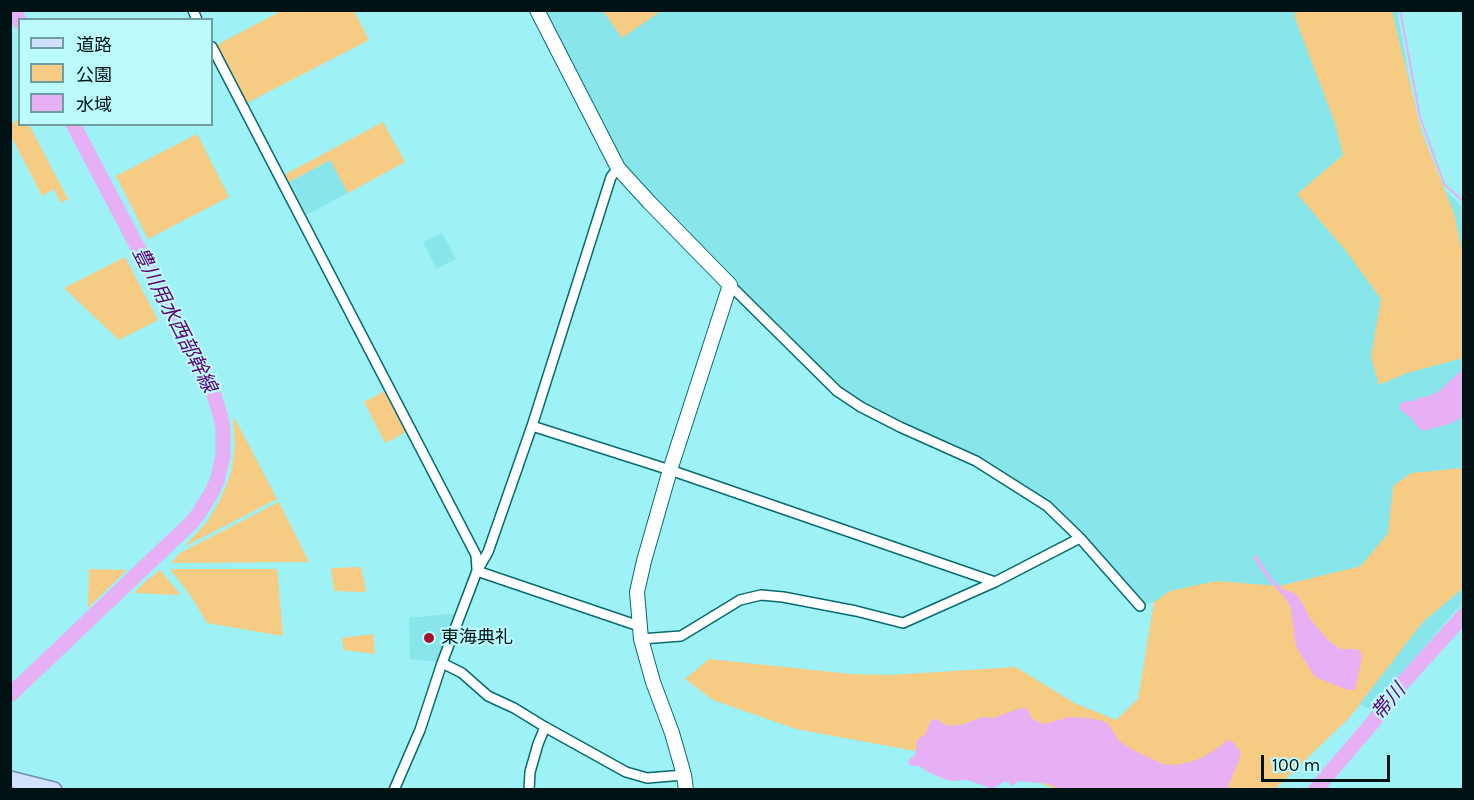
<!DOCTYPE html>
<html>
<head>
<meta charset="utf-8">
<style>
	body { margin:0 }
	#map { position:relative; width:1474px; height:800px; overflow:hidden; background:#9ef1f5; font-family:Karla,"Noto Sans JP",sans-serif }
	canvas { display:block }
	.frame { position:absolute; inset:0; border:12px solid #001213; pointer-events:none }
	.legend { position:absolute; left:18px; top:18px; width:195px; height:108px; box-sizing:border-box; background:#bbfbfe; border:2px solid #709ea0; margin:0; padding:8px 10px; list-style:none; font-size:18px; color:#001213 }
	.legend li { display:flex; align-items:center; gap:12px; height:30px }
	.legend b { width:30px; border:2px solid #709ea0 }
	.scale { position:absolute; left:1261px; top:755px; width:129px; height:27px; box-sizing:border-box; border:3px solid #001213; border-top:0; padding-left:8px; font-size:18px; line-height:21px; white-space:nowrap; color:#001213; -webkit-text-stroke:4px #bbfbfe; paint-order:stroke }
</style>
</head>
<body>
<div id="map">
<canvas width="1474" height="800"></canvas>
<div class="frame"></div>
<ul class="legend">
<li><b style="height:8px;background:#d0e2ff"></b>道路</li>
<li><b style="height:16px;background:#f6cb84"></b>公園</li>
<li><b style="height:16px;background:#e7b0f5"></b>水域</li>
</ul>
<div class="scale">100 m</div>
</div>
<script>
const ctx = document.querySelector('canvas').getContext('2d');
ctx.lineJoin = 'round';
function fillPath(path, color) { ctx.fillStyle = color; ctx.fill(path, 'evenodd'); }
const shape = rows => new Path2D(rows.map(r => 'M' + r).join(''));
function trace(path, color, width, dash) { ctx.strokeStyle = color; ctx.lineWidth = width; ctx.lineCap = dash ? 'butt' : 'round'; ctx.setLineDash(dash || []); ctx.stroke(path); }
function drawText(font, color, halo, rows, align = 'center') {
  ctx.font = font + ' Karla,"Noto Sans JP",sans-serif'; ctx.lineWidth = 4.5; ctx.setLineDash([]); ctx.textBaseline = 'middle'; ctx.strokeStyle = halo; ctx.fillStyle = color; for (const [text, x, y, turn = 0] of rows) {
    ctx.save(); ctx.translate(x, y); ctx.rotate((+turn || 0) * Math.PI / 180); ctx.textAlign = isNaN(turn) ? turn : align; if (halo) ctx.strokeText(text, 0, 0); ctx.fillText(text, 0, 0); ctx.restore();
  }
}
fillPath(shape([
	[542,11,1397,11,1415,110,1439,185,1463,207,1463,605,1455,611,1371,710,1298,673,1201,589,1143,605,1047,503,866,406,842,390,621,167],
	[331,160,348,193,306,215,289,182],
	[442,233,456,259,437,269,423,242],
	[458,613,439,662,410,659,409,618]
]), '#88e6eb');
fillPath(shape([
	[283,10,354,11,369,40,245,104,215,46],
	[603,11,661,11,622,38],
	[1295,11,1392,11,1422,133,1454,213,1462,251,1463,252,1463,358,1407,373,1379,385,1371,357,1381,299,1346,251,1297,194,1343,155,1335,123,1295,18],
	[19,119,20,124,29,125,68,199,61,203,54,189,42,196,11,136,11,124],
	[383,122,405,162,348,193,330,160,289,182,306,215,303,216,282,176],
	[197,134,229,197,148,239,116,176],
	[125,257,158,320,119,340,64,288],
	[387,390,408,431,385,443,364,402],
	[234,417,277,499,184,547,207,522,219,502,227,484,231,472,235,445,233,419],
	[1463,468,1463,588,1422,623,1349,718,1275,789,1054,789,1027,776,964,760,796,729,713,700,685,679,709,659,851,674,890,675,1016,667,1074,703,1116,720,1138,699,1154,602,1170,591,1216,581,1279,586,1361,566,1388,533,1393,486,1411,473],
	[279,502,309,562,171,563,180,553],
	[361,567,366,592,334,591,331,568],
	[89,569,127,570,88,608],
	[170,569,277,569,283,636,207,623,190,595],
	[160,570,181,595,134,593,146,581],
	[373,634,375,654,344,650,342,638]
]), '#f6cb84');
fillPath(shape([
	[1463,369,1463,417,1449,424,1423,431,1419,428,1410,417,1399,409,1400,404,1405,401,1414,401,1420,397,1426,397,1438,392],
	[1256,555,1273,580,1283,589,1296,594,1303,604,1310,619,1329,641,1340,649,1356,649,1360,651,1362,657,1355,689,1352,690,1348,690,1317,678,1313,674,1296,647,1291,609,1287,600,1270,582,1253,558],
	[1024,708,1029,711,1031,718,1036,721,1045,724,1069,717,1088,718,1103,721,1109,725,1119,741,1135,751,1163,764,1175,765,1191,762,1205,756,1222,745,1227,740,1232,741,1240,751,1241,754,1227,790,1062,790,1050,784,1018,781,1013,786,1008,782,1003,782,996,787,991,788,967,780,952,781,944,779,928,772,919,766,912,766,908,763,909,760,915,755,917,741,920,737,925,735,931,720,936,719,948,726,964,724,982,717,993,718,1018,709]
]), '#e7b0f5');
trace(shape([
	[1400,10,1420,117,1444,184,1464,202]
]), '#e7b0f5', 2);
trace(shape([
	[14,10,20,22],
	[10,695,192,522,199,513,212,492,217,481,223,456,223,428,220,414,212,389,73,124],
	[1315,790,1374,721,1388,699,1464,615]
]), '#e7b0f5', 15);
const street = shape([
	[193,10,197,20],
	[212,47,476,555,477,569],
	[730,285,837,391,861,407,900,427,976,461,1047,506,1080,538,1140,606],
	[532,426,670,470,995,582],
	[477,571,639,626],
	[641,639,681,636,740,600,761,595,783,597,856,611,903,623,995,582,1080,538],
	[442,663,462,673,488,696,514,708,545,727,626,772,647,778,684,775],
	[394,790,420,730,442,663,477,571,488,552,532,426,611,177,618,168],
	[529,790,530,772,538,744,545,727]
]);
const secondary = shape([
	[537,10,618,168,649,202,730,285,670,470,644,561,637,592,641,639,653,682,672,733,684,775,686,790]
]);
const primary = shape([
	[10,779,54,790]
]);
trace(street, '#076b6f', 12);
trace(secondary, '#076b6f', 16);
trace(primary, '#728cac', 18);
trace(street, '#fff', 9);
trace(secondary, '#fff', 14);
trace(primary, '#d0e2ff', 15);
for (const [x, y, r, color] of [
	[429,638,6,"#a8102e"]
]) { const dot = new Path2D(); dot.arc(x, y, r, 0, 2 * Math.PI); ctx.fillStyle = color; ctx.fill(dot); trace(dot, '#bbfbfe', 2); }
drawText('18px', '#001213', '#bbfbfe', [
	["東海典礼",441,638]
], 'left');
drawText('italic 20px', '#5f0171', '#bbfbfe', [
	["豊川用水西部幹線",174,320,63],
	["帯川",1389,702,-50]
]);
</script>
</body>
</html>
